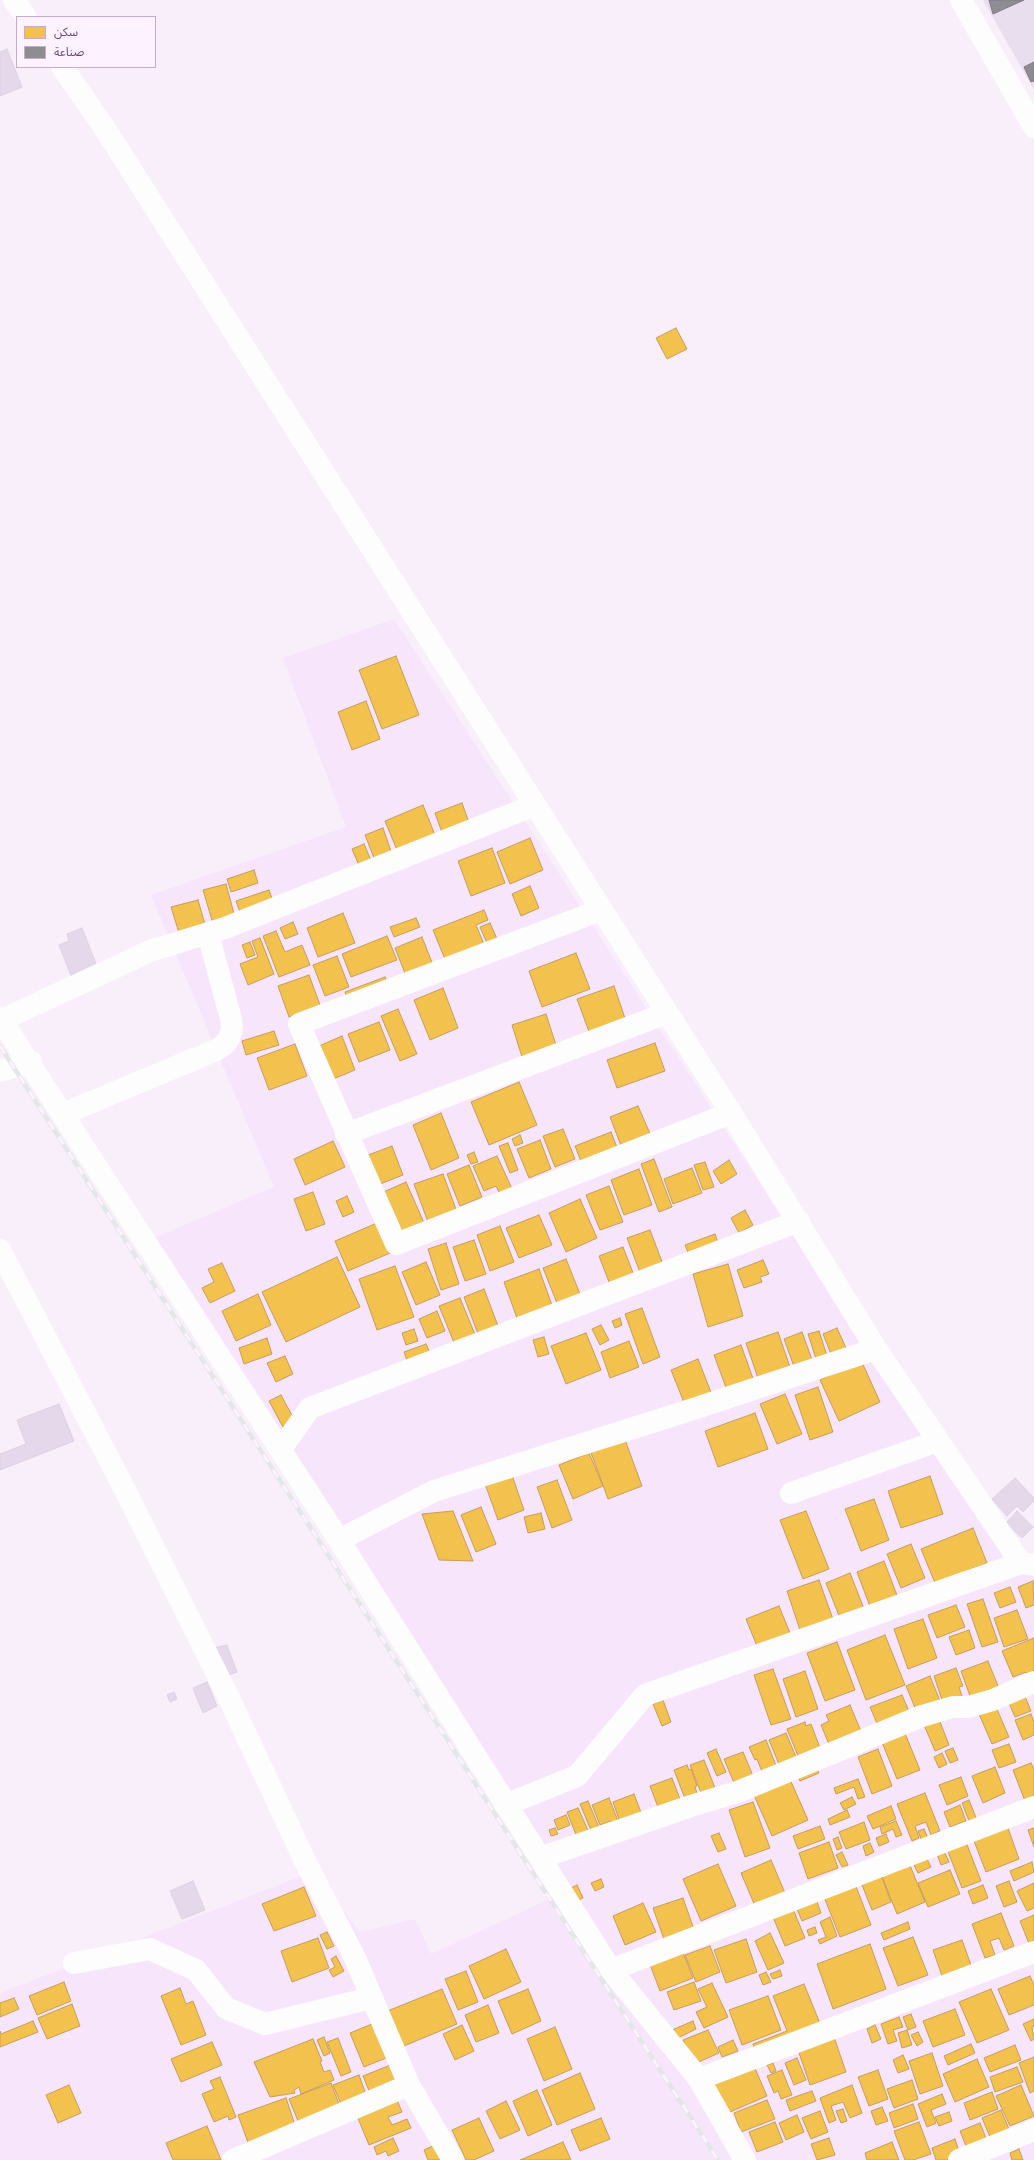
<!DOCTYPE html>
<html>
<head>
<meta charset="utf-8">
<style>
	body { margin:0 }
	#map { position:relative; width:1034px; height:2160px; overflow:hidden; background:#f8effa; font-family:"DM Sans","Noto Sans Arabic",sans-serif }
	canvas { display:block }
	.legend { position:absolute; left:16px; top:16px; width:140px; height:52px; box-sizing:border-box; background:#fdf2ff; border:1px solid #c2aecb; margin:0; padding:5px 7px; list-style:none; font-size:12px; color:#69487e }
	.legend li { display:flex; align-items:center; gap:8px; height:20px }
	.legend b { width:20px; border:1px solid #c2aecb }
</style>
</head>
<body>
<div id="map">
<canvas width="1034" height="2160"></canvas>
<ul class="legend">
<li><b style="height:11px;background:#f2c14e"></b>سكن</li>
<li><b style="height:11px;background:#8d8d92"></b>صناعة</li>
</ul>
</div>
<script>
const ctx = document.querySelector('canvas').getContext('2d');
ctx.lineJoin = 'round';
function fillPath(path, color) { ctx.fillStyle = color; ctx.fill(path, 'evenodd'); }
const shape = rows => new Path2D(rows.map(r => 'M' + r).join(''));
function trace(path, color, width, dash) { ctx.strokeStyle = color; ctx.lineWidth = width; ctx.lineCap = dash ? 'butt' : 'round'; ctx.setLineDash(dash || []); ctx.stroke(path); }
fillPath(shape([
	[394,619,958,1489,1034,1572,1034,2160,0,2160,0,1993,312,1872,360,1932,415,1919,431,1954,556,1896,154,1238,274,1187,151,895,346,827,283,658]
]), '#f7e5fb');
fillPath(shape([
	[983,0,1034,0,1034,90]
]), '#e9deed');
const homes = shape([
	[676,328,687,349,667,359,656,338,676,328],
	[396,656,419,715,382,729,359,670,396,656],
	[366,701,380,739,352,750,338,712,366,701],
	[462,803,471,828,444,838,435,813,462,803],
	[423,805,437,840,399,855,385,821,423,805],
	[383,828,393,857,376,863,365,835,383,828],
	[530,838,543,870,510,884,497,852,530,838],
	[364,844,373,865,361,870,352,849,364,844],
	[492,848,505,883,471,896,458,861,492,848],
	[254,870,258,883,231,892,227,879,254,870],
	[226,884,236,921,214,927,203,890,226,884],
	[530,886,539,908,521,916,512,894,530,886],
	[269,890,274,904,241,915,236,901,269,890],
	[198,900,206,928,180,936,171,907,198,900],
	[484,910,488,920,476,925,486,949,447,964,433,930,484,910],
	[343,913,355,943,318,957,307,928,343,913],
	[416,918,420,927,394,937,390,927,416,918],
	[293,922,298,934,285,939,280,928,293,922],
	[490,923,497,939,487,943,480,927,490,923],
	[276,931,285,952,302,945,310,965,279,977,263,936,276,931],
	[387,936,397,960,351,977,342,954,387,936],
	[422,937,433,965,406,976,395,948,422,937],
	[260,938,274,974,248,985,240,964,258,957,252,941,260,938],
	[250,942,255,955,247,958,242,945,250,942],
	[576,953,590,989,542,1007,529,971,576,953],
	[337,956,349,987,325,996,313,965,337,956],
	[309,975,320,1005,289,1017,278,986,309,975],
	[385,977,389,986,349,1001,345,992,385,977],
	[614,986,627,1024,591,1037,577,999,614,986],
	[443,988,458,1028,430,1040,414,1000,443,988],
	[398,1009,417,1054,400,1061,381,1016,398,1009],
	[546,1014,556,1045,522,1057,512,1025,546,1014],
	[379,1022,390,1050,359,1062,348,1034,379,1022],
	[274,1031,279,1045,246,1055,242,1041,274,1031],
	[342,1036,355,1070,326,1082,312,1049,342,1036],
	[655,1043,665,1071,617,1088,607,1060,655,1043],
	[295,1044,307,1076,269,1090,257,1058,295,1044],
	[519,1082,537,1125,489,1145,471,1102,519,1082],
	[638,1106,651,1136,622,1148,610,1117,638,1106],
	[441,1113,459,1158,431,1170,413,1125,441,1113],
	[563,1129,575,1159,555,1167,543,1136,563,1129],
	[611,1132,618,1150,582,1164,575,1146,611,1132],
	[520,1135,523,1143,515,1146,512,1139,520,1135],
	[540,1140,551,1169,529,1178,517,1149,540,1140],
	[333,1141,345,1167,305,1185,294,1159,333,1141],
	[508,1143,518,1170,510,1173,499,1146,508,1143],
	[392,1146,403,1175,375,1186,363,1157,392,1146],
	[474,1152,478,1162,471,1164,467,1155,474,1152],
	[497,1156,514,1193,502,1198,496,1186,484,1191,473,1166,497,1156],
	[654,1159,672,1207,659,1212,641,1164,654,1159],
	[729,1160,737,1174,721,1184,713,1171,729,1160],
	[705,1162,714,1187,703,1190,694,1165,705,1162],
	[469,1165,482,1197,460,1206,447,1174,469,1165],
	[692,1168,702,1193,673,1204,664,1179,692,1168],
	[639,1169,652,1205,624,1215,611,1180,639,1169],
	[443,1174,457,1212,428,1222,414,1184,443,1174],
	[406,1182,425,1225,398,1237,379,1194,406,1182],
	[609,1186,623,1222,600,1230,586,1195,609,1186],
	[313,1192,325,1224,306,1231,294,1199,313,1192],
	[347,1196,354,1212,343,1217,336,1201,347,1196],
	[580,1199,597,1238,566,1252,549,1213,580,1199],
	[745,1210,753,1225,739,1233,731,1218,745,1210],
	[539,1215,552,1245,519,1258,506,1228,539,1215],
	[377,1223,390,1253,348,1271,335,1241,377,1223],
	[500,1226,514,1262,490,1271,477,1235,500,1226],
	[650,1230,664,1267,641,1275,627,1238,650,1230],
	[715,1234,720,1248,691,1260,685,1245,715,1234],
	[474,1240,486,1274,465,1281,453,1247,474,1240],
	[446,1243,459,1284,441,1290,428,1249,446,1243],
	[623,1247,635,1278,611,1287,599,1256,623,1247],
	[337,1257,360,1307,286,1342,262,1292,337,1257],
	[566,1259,582,1299,559,1308,543,1268,566,1259],
	[763,1260,769,1274,760,1277,762,1282,744,1288,737,1270,763,1260],
	[426,1262,440,1295,416,1305,402,1272,426,1262],
	[222,1263,235,1291,210,1303,202,1288,214,1282,208,1269,222,1263],
	[728,1264,743,1316,708,1327,693,1274,728,1264],
	[395,1266,414,1317,377,1330,359,1279,395,1266],
	[539,1269,553,1308,518,1321,504,1282,539,1269],
	[484,1289,500,1331,480,1339,464,1297,484,1289],
	[258,1294,271,1325,236,1341,222,1311,258,1294],
	[460,1298,476,1337,455,1345,439,1306,460,1298],
	[642,1308,660,1357,643,1364,625,1314,642,1308],
	[437,1311,445,1331,427,1338,419,1319,437,1311],
	[620,1318,622,1325,615,1328,612,1321,620,1318],
	[601,1325,609,1340,600,1345,592,1329,601,1325],
	[837,1328,846,1348,831,1354,823,1334,837,1328],
	[414,1329,418,1341,406,1345,402,1333,414,1329],
	[819,1331,829,1362,818,1365,808,1334,819,1331],
	[778,1332,792,1373,760,1384,746,1343,778,1332],
	[802,1332,814,1365,796,1372,784,1339,802,1332],
	[586,1333,601,1370,566,1384,551,1346,586,1333],
	[544,1337,549,1354,538,1357,533,1340,544,1337],
	[267,1338,272,1354,244,1364,239,1348,267,1338],
	[629,1341,639,1367,610,1378,601,1352,629,1341],
	[426,1344,432,1357,409,1366,404,1352,426,1344],
	[741,1345,755,1384,728,1393,714,1355,741,1345],
	[285,1356,293,1374,276,1382,267,1363,285,1356],
	[698,1359,714,1400,685,1405,671,1370,698,1359],
	[861,1360,880,1402,839,1421,820,1380,861,1360],
	[818,1387,833,1432,810,1440,795,1395,818,1387],
	[785,1394,802,1434,777,1444,760,1404,785,1394],
	[281,1395,295,1421,283,1427,269,1401,281,1395],
	[755,1413,768,1449,718,1467,705,1431,755,1413],
	[624,1437,642,1486,608,1499,590,1450,624,1437],
	[589,1453,603,1486,573,1499,559,1465,589,1453],
	[512,1475,524,1510,498,1520,485,1484,512,1475],
	[930,1476,943,1514,901,1528,888,1491,930,1476],
	[557,1480,572,1520,552,1528,537,1487,557,1480],
	[874,1499,889,1540,861,1551,845,1509,874,1499],
	[481,1507,496,1544,476,1552,461,1515,481,1507],
	[453,1511,473,1561,439,1560,422,1514,453,1511],
	[806,1511,829,1569,803,1579,780,1520,806,1511],
	[541,1513,545,1529,528,1533,524,1517,541,1513],
	[973,1528,987,1563,935,1583,921,1549,973,1528],
	[911,1544,925,1578,901,1588,887,1554,911,1544],
	[884,1561,898,1598,871,1609,857,1572,884,1561],
	[850,1573,866,1614,842,1623,826,1583,850,1573],
	[819,1580,834,1622,801,1633,787,1591,819,1580],
	[1033,1581,1034,1605,1026,1608,1018,1587,1033,1581],
	[1010,1587,1016,1602,1000,1608,994,1593,1010,1587],
	[983,1599,998,1642,982,1647,967,1604,983,1599],
	[956,1605,965,1627,937,1638,928,1615,956,1605],
	[779,1606,792,1638,759,1651,746,1619,779,1606],
	[1017,1610,1028,1639,1004,1647,994,1618,1017,1610],
	[923,1619,937,1658,908,1669,894,1629,923,1619],
	[969,1630,975,1648,956,1655,949,1637,969,1630],
	[885,1635,905,1685,866,1700,847,1650,885,1635],
	[1034,1638,1034,1676,1029,1678,1026,1672,1013,1677,1002,1651,1034,1638],
	[837,1642,855,1690,825,1701,807,1653,837,1642],
	[988,1661,1000,1691,970,1696,961,1671,988,1661],
	[956,1668,963,1686,959,1687,963,1699,944,1706,934,1676,956,1668],
	[773,1669,791,1719,771,1725,754,1675,773,1669],
	[805,1671,818,1709,796,1717,783,1679,805,1671],
	[930,1676,942,1706,918,1715,906,1686,930,1676],
	[1024,1694,1031,1711,1015,1717,1008,1701,1024,1694],
	[902,1695,911,1716,879,1728,870,1707,902,1695],
	[663,1700,671,1722,662,1726,653,1704,663,1700],
	[850,1705,863,1736,831,1749,821,1725,829,1721,826,1715,850,1705],
	[996,1707,1009,1737,992,1744,979,1714,996,1707],
	[937,1714,949,1745,935,1751,922,1720,937,1714],
	[1031,1714,1034,1722,1034,1735,1023,1740,1015,1720,1031,1714],
	[805,1722,806,1726,811,1724,820,1748,798,1756,787,1729,805,1722],
	[902,1726,920,1770,897,1779,879,1735,902,1726],
	[786,1733,798,1762,781,1769,769,1740,786,1733],
	[766,1740,779,1773,765,1779,757,1759,755,1760,749,1747,766,1740],
	[1009,1744,1016,1762,999,1768,992,1750,1009,1744],
	[953,1748,958,1760,950,1763,945,1751,953,1748],
	[716,1749,726,1772,717,1776,707,1753,716,1749],
	[878,1749,892,1786,872,1794,858,1757,878,1749],
	[743,1752,753,1776,734,1783,724,1759,743,1752],
	[942,1753,947,1764,939,1768,934,1757,942,1753],
	[704,1760,717,1793,703,1798,690,1765,704,1760],
	[813,1761,819,1773,800,1781,795,1768,813,1761],
	[1031,1763,1034,1769,1034,1798,1025,1801,1013,1770,1031,1763],
	[687,1765,689,1770,691,1769,697,1786,695,1787,699,1799,687,1804,674,1770,687,1765],
	[995,1767,1005,1793,983,1803,972,1776,995,1767],
	[789,1777,808,1820,772,1836,753,1793,789,1777],
	[961,1777,968,1796,947,1805,939,1785,961,1777],
	[672,1778,683,1807,661,1815,650,1786,672,1778],
	[858,1779,865,1797,858,1799,854,1787,836,1794,834,1788,858,1779],
	[925,1793,940,1831,931,1835,926,1822,915,1826,919,1838,912,1841,897,1804,925,1793],
	[634,1794,644,1820,622,1828,613,1802,634,1794],
	[852,1797,856,1804,844,1810,840,1803,852,1797],
	[609,1798,620,1826,613,1829,610,1821,600,1825,592,1805,609,1798],
	[969,1800,977,1820,970,1823,962,1803,969,1800],
	[588,1801,601,1832,593,1835,580,1804,588,1801],
	[753,1802,770,1848,745,1857,729,1810,753,1802],
	[960,1805,966,1821,950,1827,944,1812,960,1805],
	[891,1806,896,1819,873,1829,867,1816,891,1806],
	[578,1808,591,1837,579,1842,567,1812,578,1808],
	[847,1810,850,1817,830,1825,828,1819,847,1810],
	[566,1815,570,1825,558,1830,554,1820,566,1815],
	[896,1821,902,1835,896,1837,893,1829,882,1834,880,1827,896,1821],
	[864,1822,870,1840,846,1849,839,1832,864,1822],
	[820,1826,825,1839,798,1849,793,1836,820,1826],
	[555,1828,558,1834,551,1836,549,1830,555,1828],
	[1008,1828,1019,1859,986,1872,974,1841,1008,1828],
	[1034,1828,1034,1847,1028,1830,1034,1828],
	[924,1829,929,1841,923,1844,918,1831,924,1829],
	[719,1833,726,1849,718,1852,711,1836,719,1833],
	[886,1834,889,1842,879,1846,876,1838,886,1834],
	[838,1837,842,1848,837,1850,833,1839,838,1837],
	[829,1842,838,1868,808,1879,799,1853,829,1842],
	[966,1842,981,1881,962,1888,947,1849,966,1842],
	[870,1843,874,1852,866,1856,863,1846,870,1843],
	[944,1851,949,1862,941,1865,937,1854,944,1851],
	[842,1852,848,1865,842,1867,836,1855,842,1852],
	[926,1857,931,1867,918,1873,913,1863,926,1857],
	[771,1860,785,1893,755,1906,741,1873,771,1860],
	[1032,1862,1034,1872,1014,1881,1010,1871,1032,1862],
	[909,1863,925,1902,897,1914,881,1874,909,1863],
	[718,1864,736,1906,701,1921,683,1879,718,1864],
	[950,1870,960,1894,928,1907,918,1883,950,1870],
	[880,1872,891,1902,872,1910,860,1880,880,1872],
	[601,1879,604,1887,595,1891,591,1883,601,1879],
	[1009,1881,1017,1902,1004,1907,996,1886,1009,1881],
	[1034,1883,1034,1908,1027,1911,1017,1891,1034,1883],
	[855,1884,871,1925,840,1937,824,1897,855,1884],
	[577,1885,583,1898,574,1902,569,1889,577,1885],
	[983,1885,988,1898,973,1904,968,1891,983,1885],
	[304,1887,316,1916,274,1931,262,1904,304,1887],
	[683,1898,696,1935,666,1945,653,1908,683,1898],
	[816,1899,821,1913,802,1921,796,1907,816,1899],
	[643,1903,656,1932,625,1945,613,1916,643,1903],
	[793,1909,805,1938,785,1946,773,1917,793,1909],
	[1001,1913,1014,1946,1004,1950,999,1938,990,1941,995,1955,985,1958,972,1924,1001,1913],
	[1034,1915,1034,1950,1032,1951,1020,1921,1034,1915],
	[830,1917,837,1936,820,1944,818,1940,826,1937,820,1922,830,1917],
	[908,1922,910,1929,884,1940,881,1933,908,1922],
	[815,1927,817,1933,809,1936,807,1930,815,1927],
	[327,1932,334,1946,327,1949,320,1935,327,1932],
	[770,1933,784,1963,768,1970,755,1941,770,1933],
	[913,1937,928,1975,898,1986,883,1948,913,1937],
	[318,1938,329,1968,292,1982,281,1951,318,1938],
	[746,1939,757,1972,726,1983,714,1950,746,1939],
	[962,1940,971,1965,942,1976,933,1950,962,1940],
	[870,1944,886,1989,833,2009,817,1964,870,1944],
	[710,1946,720,1972,696,1982,685,1955,710,1946],
	[506,1949,521,1982,484,1999,469,1966,506,1949],
	[682,1950,693,1978,660,1991,649,1962,682,1950],
	[336,1956,344,1971,333,1977,329,1970,335,1967,331,1959,336,1956],
	[780,1970,782,1976,773,1979,770,1974,780,1970],
	[466,1971,478,2002,458,2010,445,1979,466,1971],
	[766,1972,771,1982,763,1985,759,1975,766,1972],
	[1030,1976,1034,1985,1034,2005,1009,2015,998,1989,1030,1976],
	[64,1982,71,2001,37,2015,29,1996,64,1982],
	[694,1982,701,2001,674,2010,667,1992,694,1982],
	[712,1983,728,2017,704,2028,696,2012,707,2007,698,1989,712,1983],
	[804,1984,821,2026,755,2052,753,2044,787,2031,773,1996,804,1984],
	[180,1988,186,2004,193,2001,206,2035,181,2045,161,1996,180,1988],
	[442,1989,457,2024,399,2048,385,2012,442,1989],
	[528,1989,541,2021,512,2034,498,2001,528,1989],
	[991,1989,1009,2030,977,2043,959,2002,991,1989],
	[768,1996,781,2030,742,2045,729,2010,768,1996],
	[14,1998,19,2009,0,2017,0,2003,14,1998],
	[72,2004,80,2026,47,2039,38,2018,72,2004],
	[488,2005,499,2033,476,2042,465,2015,488,2005],
	[955,2009,965,2035,933,2047,923,2021,955,2009],
	[911,2014,916,2027,908,2030,903,2017,911,2014],
	[899,2017,903,2027,893,2030,897,2041,888,2044,881,2024,899,2017],
	[1034,2019,1034,2026,1032,2027,1034,2039,1031,2041,1023,2024,1034,2019],
	[33,2021,38,2032,0,2047,0,2031,1,2034,33,2021],
	[693,2021,696,2029,676,2039,672,2030,693,2021],
	[372,2024,386,2058,364,2067,350,2033,372,2024],
	[462,2025,474,2051,455,2060,443,2034,462,2025],
	[875,2025,881,2039,872,2043,867,2029,875,2025],
	[555,2027,572,2069,544,2081,527,2039,555,2027],
	[708,2030,719,2053,694,2064,683,2040,708,2030],
	[907,2030,912,2045,902,2048,898,2033,907,2030],
	[918,2032,923,2042,917,2046,911,2035,918,2032],
	[324,2037,330,2053,324,2056,317,2040,324,2037],
	[834,2037,846,2072,810,2085,798,2050,834,2037],
	[338,2038,351,2072,341,2076,327,2042,338,2038],
	[313,2039,322,2061,320,2062,324,2072,330,2070,334,2080,301,2094,299,2087,294,2090,295,2093,270,2097,254,2062,313,2039],
	[733,2040,738,2051,722,2057,718,2047,733,2040],
	[212,2042,222,2065,181,2082,171,2059,212,2042],
	[971,2044,975,2053,948,2065,944,2056,971,2044],
	[1015,2045,1021,2060,990,2072,984,2058,1015,2045],
	[932,2053,943,2086,920,2094,909,2061,932,2053],
	[903,2055,909,2069,898,2073,893,2060,903,2055],
	[1034,2057,1034,2091,1030,2093,1019,2063,1034,2057],
	[797,2058,806,2080,794,2085,785,2063,797,2058],
	[977,2059,989,2087,955,2102,943,2074,977,2059],
	[773,2063,776,2071,771,2073,767,2065,773,2063],
	[393,2064,401,2086,372,2098,363,2076,393,2064],
	[754,2066,767,2096,723,2115,710,2084,754,2066],
	[1017,2067,1023,2082,995,2092,990,2077,1017,2067],
	[782,2070,792,2095,781,2099,778,2091,774,2093,767,2076,782,2070],
	[878,2070,888,2099,869,2106,858,2077,878,2070],
	[580,2073,595,2109,557,2125,542,2090,580,2073],
	[359,2075,368,2100,343,2109,333,2085,359,2075],
	[220,2077,236,2117,229,2120,228,2116,214,2122,202,2094,214,2089,210,2081,220,2077],
	[912,2080,918,2099,894,2108,887,2089,912,2080],
	[331,2083,342,2112,301,2128,289,2099,331,2083],
	[69,2085,81,2113,58,2123,46,2095,69,2085],
	[852,2085,862,2113,850,2118,843,2102,831,2106,836,2120,829,2123,820,2098,852,2085],
	[1021,2085,1034,2116,1010,2126,996,2096,1021,2085],
	[537,2090,552,2125,528,2136,513,2101,537,2090],
	[812,2091,816,2101,790,2111,786,2100,812,2091],
	[992,2092,998,2109,970,2120,964,2103,992,2092],
	[942,2094,946,2104,931,2110,936,2123,927,2127,918,2104,942,2094],
	[286,2098,297,2131,250,2148,238,2115,286,2098],
	[397,2100,402,2112,388,2117,392,2125,407,2119,411,2128,369,2145,357,2116,397,2100],
	[767,2100,775,2119,741,2132,734,2113,767,2100],
	[506,2101,520,2130,500,2139,486,2111,506,2101],
	[913,2104,918,2119,894,2128,889,2113,913,2104],
	[882,2107,888,2121,876,2125,871,2111,882,2107],
	[843,2109,847,2121,841,2123,836,2111,843,2109],
	[1001,2110,1009,2129,990,2137,982,2118,1001,2110],
	[820,2111,828,2132,811,2139,802,2118,820,2111],
	[949,2112,952,2121,939,2126,935,2117,949,2112],
	[797,2115,804,2132,786,2140,779,2123,797,2115],
	[479,2118,494,2151,474,2160,466,2160,452,2130,479,2118],
	[601,2118,610,2139,580,2151,571,2130,601,2118],
	[775,2122,783,2142,757,2152,749,2132,775,2122],
	[919,2122,931,2154,913,2160,905,2160,894,2131,919,2122],
	[980,2123,988,2143,968,2151,960,2131,980,2123],
	[207,2126,221,2160,173,2160,166,2143,207,2126],
	[393,2138,399,2151,388,2156,386,2151,377,2155,374,2147,393,2138],
	[829,2138,835,2155,817,2160,811,2144,829,2138],
	[955,2139,961,2157,953,2160,936,2160,932,2148,955,2139],
	[563,2142,571,2160,520,2160,563,2142],
	[892,2142,899,2160,867,2160,865,2153,892,2142],
	[437,2144,444,2160,428,2160,424,2150,437,2144],
	[1019,2149,1023,2160,1012,2160,1010,2153,1019,2149]
]);
fillPath(homes, '#f2c14e');
trace(homes, '#c99d5c', 1);
const industry = shape([
	[989,0,1024,0,993,14,989,0],
	[1034,62,1034,81,1031,82,1024,67,1034,62]
]);
fillPath(industry, '#8d8d92');
trace(industry, '#82788c', 1);
const building = shape([
	[7,49,22,87,0,96,0,52,7,49],
	[82,928,98,969,72,978,59,945,69,941,67,934,82,928],
	[59,1404,74,1441,0,1470,0,1454,26,1444,17,1420,59,1404],
	[1015,1478,1034,1498,1034,1501,1023,1512,1017,1506,1007,1516,992,1499,1015,1478],
	[1017,1511,1033,1527,1022,1538,1006,1523,1017,1511],
	[227,1645,237,1672,224,1677,214,1648,227,1645],
	[207,1682,217,1706,203,1713,193,1688,207,1682],
	[174,1692,177,1699,170,1702,167,1695,174,1692],
	[193,1881,205,1910,182,1919,170,1891,193,1881]
]);
fillPath(building, '#e5d8ea');
trace(building, '#ded0e4', 1);
trace(shape([
	[14,0,26,17],
	[961,0,1034,127],
	[62,67,102,124,731,1113,876,1349,1021,1563],
	[601,910,299,1024,396,1244,731,1113],
	[0,1018,339,1540,611,1970,699,2079,745,2160],
	[2,1020,150,951,225,928,535,805],
	[0,1071,31,1062],
	[63,1114,216,1050,224,1045,229,1038,232,1029,231,1019,208,934],
	[346,1134,667,1013],
	[0,1250,122,1484,226,1692,306,1863,355,1958,409,2085,453,2160],
	[281,1449,310,1408,799,1221],
	[791,1493,938,1441],
	[339,1540,434,1491,684,1412,876,1349],
	[505,1805,577,1776,645,1695,1021,1563,1034,1565],
	[540,1858,691,1806,740,1791,922,1716,953,1707,968,1707,993,1700,1034,1682],
	[74,1963,150,1949,196,1970,226,2008,265,2024,371,1998],
	[611,1970,1034,1807],
	[699,2079,1034,1952],
	[233,2160,409,2085],
	[959,2160,1034,2130]
]), '#fefdfe', 22);
const rail = shape([
	[0,1046,718,2160]
]);
trace(rail, '#e4e7e7', 4.5);
trace(rail, '#fdf2ff', 3, [9]);
</script>
</body>
</html>
